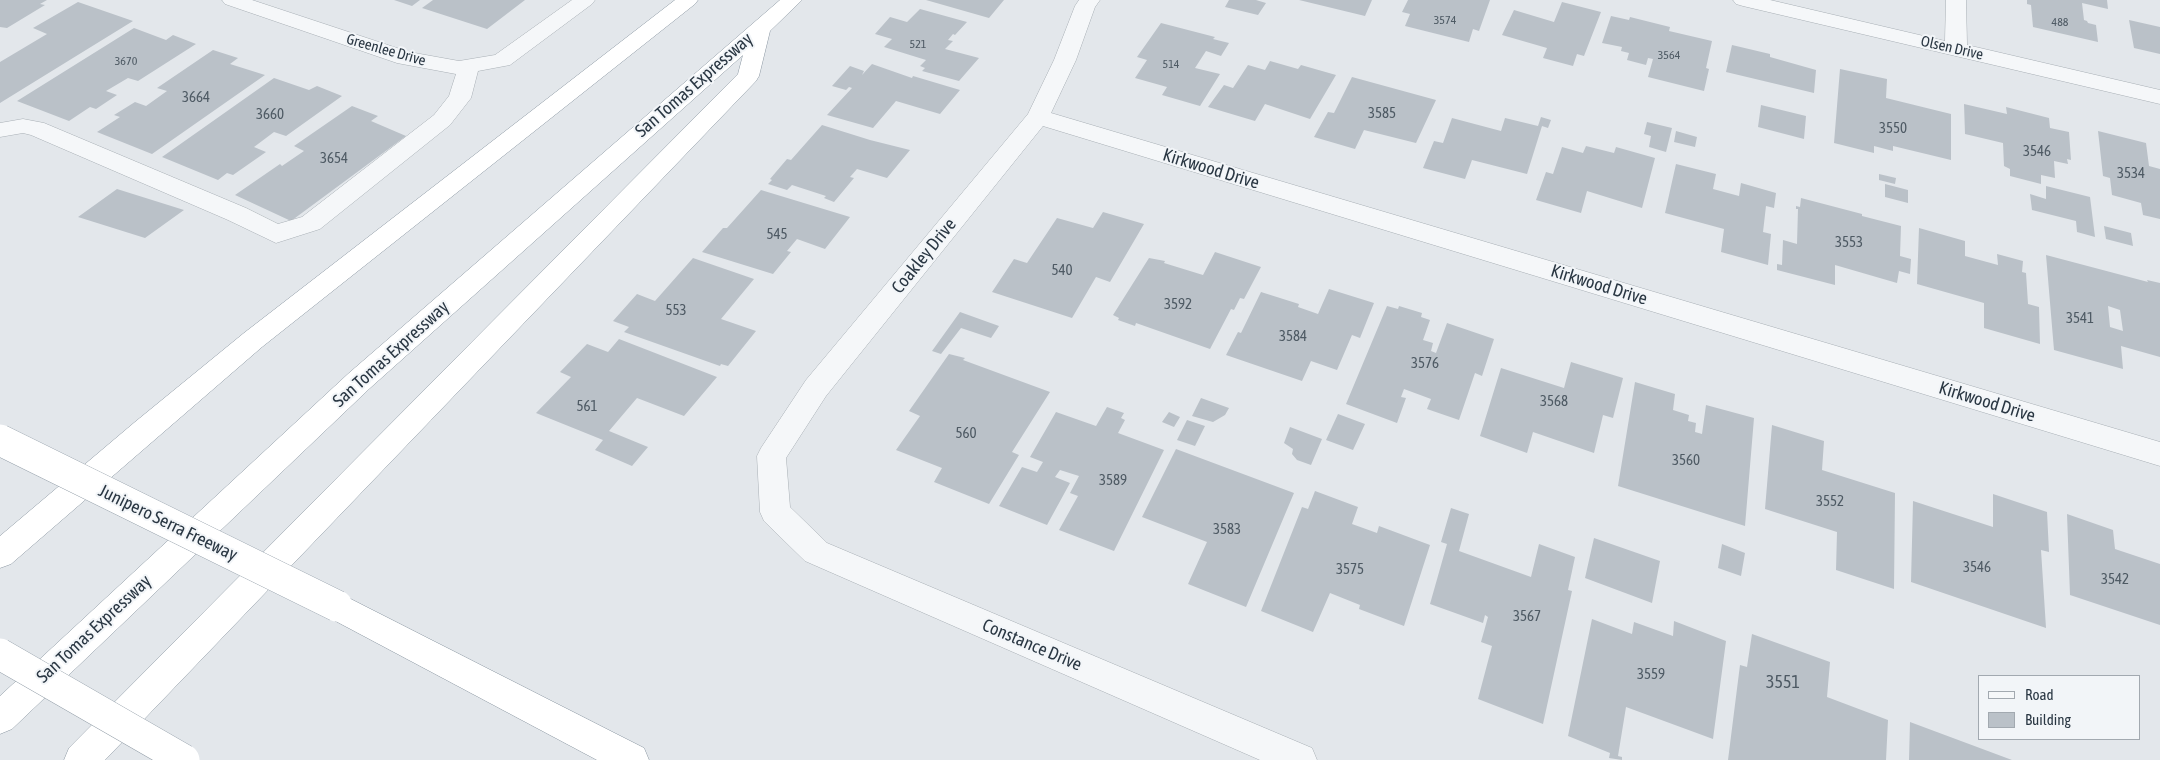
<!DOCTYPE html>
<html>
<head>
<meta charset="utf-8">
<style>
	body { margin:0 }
	#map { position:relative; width:2160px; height:760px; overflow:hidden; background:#e3e7eb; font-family:"Asap Condensed",sans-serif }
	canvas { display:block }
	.legend { position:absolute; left:1978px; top:675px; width:162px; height:65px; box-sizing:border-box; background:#f2f5f8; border:1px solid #a2a9b0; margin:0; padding:6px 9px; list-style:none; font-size:15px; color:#2a3743 }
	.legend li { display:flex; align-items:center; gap:10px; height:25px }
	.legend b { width:25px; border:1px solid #a2a9b0 }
</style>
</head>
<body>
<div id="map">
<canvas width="2160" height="760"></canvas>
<ul class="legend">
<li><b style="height:6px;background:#f5f7f9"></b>Road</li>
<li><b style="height:14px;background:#bac1c8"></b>Building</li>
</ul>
</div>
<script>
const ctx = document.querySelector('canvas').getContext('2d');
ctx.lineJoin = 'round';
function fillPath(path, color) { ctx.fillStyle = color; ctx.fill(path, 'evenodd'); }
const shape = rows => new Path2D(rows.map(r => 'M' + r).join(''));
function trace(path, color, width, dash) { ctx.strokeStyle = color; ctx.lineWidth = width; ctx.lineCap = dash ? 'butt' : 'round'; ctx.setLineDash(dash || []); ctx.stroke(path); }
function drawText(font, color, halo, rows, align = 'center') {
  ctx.font = font + ' "Asap Condensed",sans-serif'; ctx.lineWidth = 4; ctx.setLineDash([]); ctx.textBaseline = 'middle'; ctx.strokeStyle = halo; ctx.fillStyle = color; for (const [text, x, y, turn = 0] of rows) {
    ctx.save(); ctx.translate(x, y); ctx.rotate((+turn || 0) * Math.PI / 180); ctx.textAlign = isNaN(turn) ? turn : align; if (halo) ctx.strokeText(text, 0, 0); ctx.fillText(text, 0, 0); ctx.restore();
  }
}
fillPath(shape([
	[0,0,47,0,40,4,45,5,7,28,0,27],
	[394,0,420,0,412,6],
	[433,0,525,0,487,29,422,8],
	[926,0,1004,0,989,18],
	[1229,0,1256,0,1266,3,1258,15,1225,7],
	[1299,0,1372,0,1365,16],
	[1408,0,1490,0,1479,31,1473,29,1469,42,1405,26,1410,14,1402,12],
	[2027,0,2107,0,2108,9,2082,3,2084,20,2087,21,2088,23,2096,25,2098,42,2033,27,2031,5,2027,4],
	[78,2,133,21,0,103,0,62,47,34,33,28],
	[1562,2,1601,12,1584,56,1577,54,1573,66,1543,58,1547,48,1502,35,1514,10,1554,22],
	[920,9,967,22,955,35,953,34,948,40,953,41,945,49,979,58,959,81,922,71,925,68,920,66,926,60,884,47,892,39,875,34,890,17,907,22],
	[1611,16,1629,20,1630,17,1670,27,1669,31,1712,41,1706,68,1709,69,1704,91,1648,77,1653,59,1648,58,1646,65,1627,60,1629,53,1621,51,1622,47,1602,43],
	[2129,20,2160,27,2160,54,2134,48],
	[1161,23,1215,37,1213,39,1229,43,1221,56,1206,51,1195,68,1220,74,1200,106,1162,95,1167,87,1135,78,1147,60,1137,57],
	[134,28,166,40,173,35,196,44,138,81,128,78,106,91,117,95,96,109,90,107,69,121,17,101],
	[1732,45,1770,54,1770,57,1816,70,1814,93,1726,72],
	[213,50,238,58,230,64,265,75,152,154,97,132,120,117,114,115,135,102,146,106,167,91,157,88],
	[1270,61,1298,69,1301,65,1336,75,1310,119,1265,104,1255,121,1208,107,1224,85,1233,88,1248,65,1265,70],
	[872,64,912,78,913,76,960,90,940,114,896,101,873,128,827,115,852,88,849,87,846,90,832,86,850,66,864,71,862,75],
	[1840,69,1887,79,1886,98,1951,114,1951,160,1893,146,1893,151,1874,146,1874,153,1834,143],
	[1352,77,1436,100,1416,143,1364,130,1355,149,1314,137,1328,112,1334,113],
	[274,78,309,90,317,86,342,96,286,136,274,132,254,147,266,152,233,175,227,173,218,180,162,157],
	[1964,104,2007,114,2006,107,2049,118,2050,128,2069,132,2071,160,2067,159,2068,164,2054,161,2055,178,2041,175,2041,184,2010,176,2010,169,2004,166,2003,143,1965,134],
	[1761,105,1806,116,1804,139,1758,127],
	[352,106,378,116,371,121,406,136,291,221,235,195,280,164,282,166,304,151,294,146],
	[1541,117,1551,120,1548,128,1542,126,1527,174,1472,160,1465,179,1423,168,1434,141,1443,143,1452,118,1501,131,1505,118,1538,126],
	[1647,122,1672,128,1666,152,1649,147,1651,136,1644,134],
	[822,125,870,140,910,150,887,178,857,169,850,177,854,178,834,202,824,198,826,196,792,185,787,190,768,184,772,180,770,179,787,159,791,160],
	[1676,131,1697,137,1695,147,1674,142],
	[2098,131,2146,143,2149,166,2160,169,2160,219,2143,215,2141,203,2112,195,2110,178,2103,176],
	[1586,146,1614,153,1616,147,1655,158,1642,208,1587,191,1581,213,1536,200,1546,172,1553,174,1562,147,1583,153],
	[1676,164,1716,174,1713,189,1739,196,1741,183,1776,193,1774,208,1766,206,1763,232,1771,234,1768,265,1721,252,1724,229,1665,213],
	[1879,174,1896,178,1895,184,1879,180],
	[1885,184,1908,190,1908,203,1885,197],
	[2046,186,2090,197,2095,237,2077,232,2076,221,2032,210,2030,194,2046,199],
	[117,189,184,210,145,238,78,217],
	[761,190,850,217,825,249,797,239,787,251,791,252,773,274,702,252,723,228,727,228],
	[1801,198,1862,214,1862,216,1901,226,1900,256,1911,259,1910,274,1899,271,1897,283,1835,265,1835,285,1777,270,1777,264,1782,265,1783,240,1797,244,1798,209,1796,209,1796,206,1800,207],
	[1103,212,1144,224,1110,282,1096,277,1072,318,992,292,1014,259,1027,263,1057,218,1093,228],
	[2104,226,2131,233,2133,246,2106,239],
	[1919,228,1965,241,1965,256,1998,265,1997,254,2023,261,2022,272,2026,273,2028,304,2039,307,2040,344,1984,328,1984,303,1917,284],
	[1215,252,1261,267,1244,299,1240,298,1234,310,1231,309,1210,349,1136,323,1135,326,1118,320,1119,318,1113,315,1149,258,1165,261,1164,263,1203,275],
	[2046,255,2148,282,2147,280,2160,283,2160,357,2121,346,2123,369,2054,350],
	[2108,306,2120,310,2123,331,2110,327],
	[693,258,754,279,721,319,756,331,728,366,721,364,720,366,624,332,629,327,613,321,637,294,655,301],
	[1329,289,1374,303,1360,338,1352,335,1337,370,1311,361,1302,381,1226,355,1238,332,1241,333,1261,292,1299,304,1298,307,1318,314],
	[1387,306,1398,309,1399,306,1422,313,1421,317,1430,320,1423,340,1433,343,1431,351,1436,353,1447,323,1494,339,1482,376,1475,373,1459,420,1427,409,1431,399,1404,389,1401,397,1406,398,1397,423,1346,404],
	[960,312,999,326,991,338,961,328,941,354,932,351],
	[619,339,717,377,684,416,637,398,609,431,648,447,632,466,595,450,603,440,536,413,571,377,560,372,587,344,608,352],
	[949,354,965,358,963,360,1050,392,1012,452,1019,455,989,504,934,482,942,468,896,450,920,416,909,411],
	[1571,362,1623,378,1613,418,1603,415,1594,453,1533,432,1527,453,1480,436,1501,368,1564,388],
	[1635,382,1675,394,1673,410,1689,415,1688,421,1696,423,1695,432,1702,434,1706,405,1754,418,1745,526,1618,486],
	[1201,398,1229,408,1225,415,1213,422,1192,416],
	[1107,407,1124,413,1121,418,1125,420,1118,433,1164,450,1114,551,1059,530,1078,496,1070,493,1079,476,1060,470,1055,477,1070,483,1047,525,999,506,1022,467,1037,472,1043,462,1030,457,1056,412,1096,426],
	[1169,412,1180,417,1174,427,1162,422],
	[1338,414,1365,424,1353,450,1326,440],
	[1187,420,1205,426,1195,446,1177,440],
	[1772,425,1824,441,1822,470,1895,493,1894,589,1836,570,1837,532,1765,509],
	[1290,427,1322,439,1311,465,1297,460,1292,454,1293,449,1284,443],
	[1176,449,1294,493,1246,607,1188,584,1207,542,1142,517],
	[1315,491,1358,507,1352,524,1377,533,1379,526,1430,545,1404,626,1359,609,1360,605,1330,593,1313,632,1261,611,1302,507,1308,509],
	[1993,494,2047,512,2049,552,2041,550,2046,628,1911,582,1913,501,1993,527],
	[1451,508,1469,514,1459,551,1531,577,1539,544,1575,557,1568,590,1572,591,1543,724,1478,699,1492,646,1481,642,1488,617,1485,615,1483,623,1430,604,1447,544,1441,542],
	[2067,514,2113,530,2115,549,2160,564,2160,625,2070,595],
	[1594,538,1660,561,1652,603,1585,578],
	[1722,544,1745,553,1741,576,1718,568],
	[1592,619,1632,634,1634,622,1673,636,1674,621,1726,641,1713,739,1626,707,1618,756,1622,757,1622,760,1609,758,1610,753,1568,736],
	[1752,634,1830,662,1827,697,1888,720,1886,760,1728,760,1740,665,1747,667],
	[1910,722,2012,760,1909,760]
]), '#bac1c8');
const minor = shape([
	[222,0,252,0,409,52,459,61,495,55,572,0,595,0,592,4,510,65,478,71,471,98,450,125,320,229,276,243,228,220,31,135,23,133,0,137,0,123,23,119,44,123,246,208,278,224,302,217,434,115,449,96,456,74,397,63,225,4,222,0],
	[1079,0,1100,0,1095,7,1076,60,1051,113,2160,442,2160,466,1043,126,826,396,786,458,790,507,827,543,1312,748,1317,760,1260,760,805,561,764,521,760,512,757,456,761,448,806,380,1028,114,1054,60,1075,6,1079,0],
	[1733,0,1770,0,1945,41,1946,0,1966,0,1967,45,2160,90,2160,104,1743,6,1736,4,1733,0]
]);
const highway = shape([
	[675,0,698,0,695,4,262,347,11,564,0,568,0,536,135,422,244,333,675,0],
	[780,0,802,0,770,31,759,76,756,81,105,760,64,760,69,748,738,74,743,55,369,389,12,729,0,734,0,696,349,373,780,0],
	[337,592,644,748,649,760,597,760,326,616,321,606,326,596,337,592]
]);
trace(minor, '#a8afb5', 1);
trace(highway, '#8a96a1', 1);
fillPath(minor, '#f5f7f9');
fillPath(highway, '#fff');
const highwayBridge = shape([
	[0,440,337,606],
	[0,654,184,760]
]);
trace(highwayBridge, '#8a96a1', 32, []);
trace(highwayBridge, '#fff', 31);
drawText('12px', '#4e5a64', null, [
	["3574",1445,20],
	["488",2060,22],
	["521",918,44],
	["3564",1669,55],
	["3670",126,61],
	["514",1171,64]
]);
drawText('15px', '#2a3743', '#f2f5f8', [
	["Olsen Drive",1952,48,13],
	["Greenlee Drive",386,50,16]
]);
drawText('15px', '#4e5a64', null, [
	["3664",196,97],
	["3585",1382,113],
	["3660",270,114],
	["3550",1893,128],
	["3546",2037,151],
	["3654",334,158],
	["3534",2131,173],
	["545",777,234],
	["3553",1849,242],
	["540",1062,270],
	["3592",1178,304],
	["553",676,310],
	["3541",2080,318],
	["3584",1293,336],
	["3576",1425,363],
	["3568",1554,401],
	["561",587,406],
	["560",966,433],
	["3560",1686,460],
	["3589",1113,480],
	["3552",1830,501],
	["3583",1227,529],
	["3546",1977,567],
	["3575",1350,569],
	["3542",2115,579],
	["3567",1527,616],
	["3559",1651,674]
]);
drawText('18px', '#2a3743', '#f2f5f8', [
	["San Tomas Expressway",694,85,-41],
	["Kirkwood Drive",1211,169,17],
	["Coakley Drive",924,256,-51],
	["Kirkwood Drive",1599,285,17],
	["San Tomas Expressway",391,354,-42],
	["Kirkwood Drive",1987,402,17],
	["Junipero Serra Freeway",168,523,26],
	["San Tomas Expressway",94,629,-43],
	["Constance Drive",1032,645,23]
]);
drawText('18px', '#4e5a64', null, [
	["3551",1783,682]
]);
</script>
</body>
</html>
